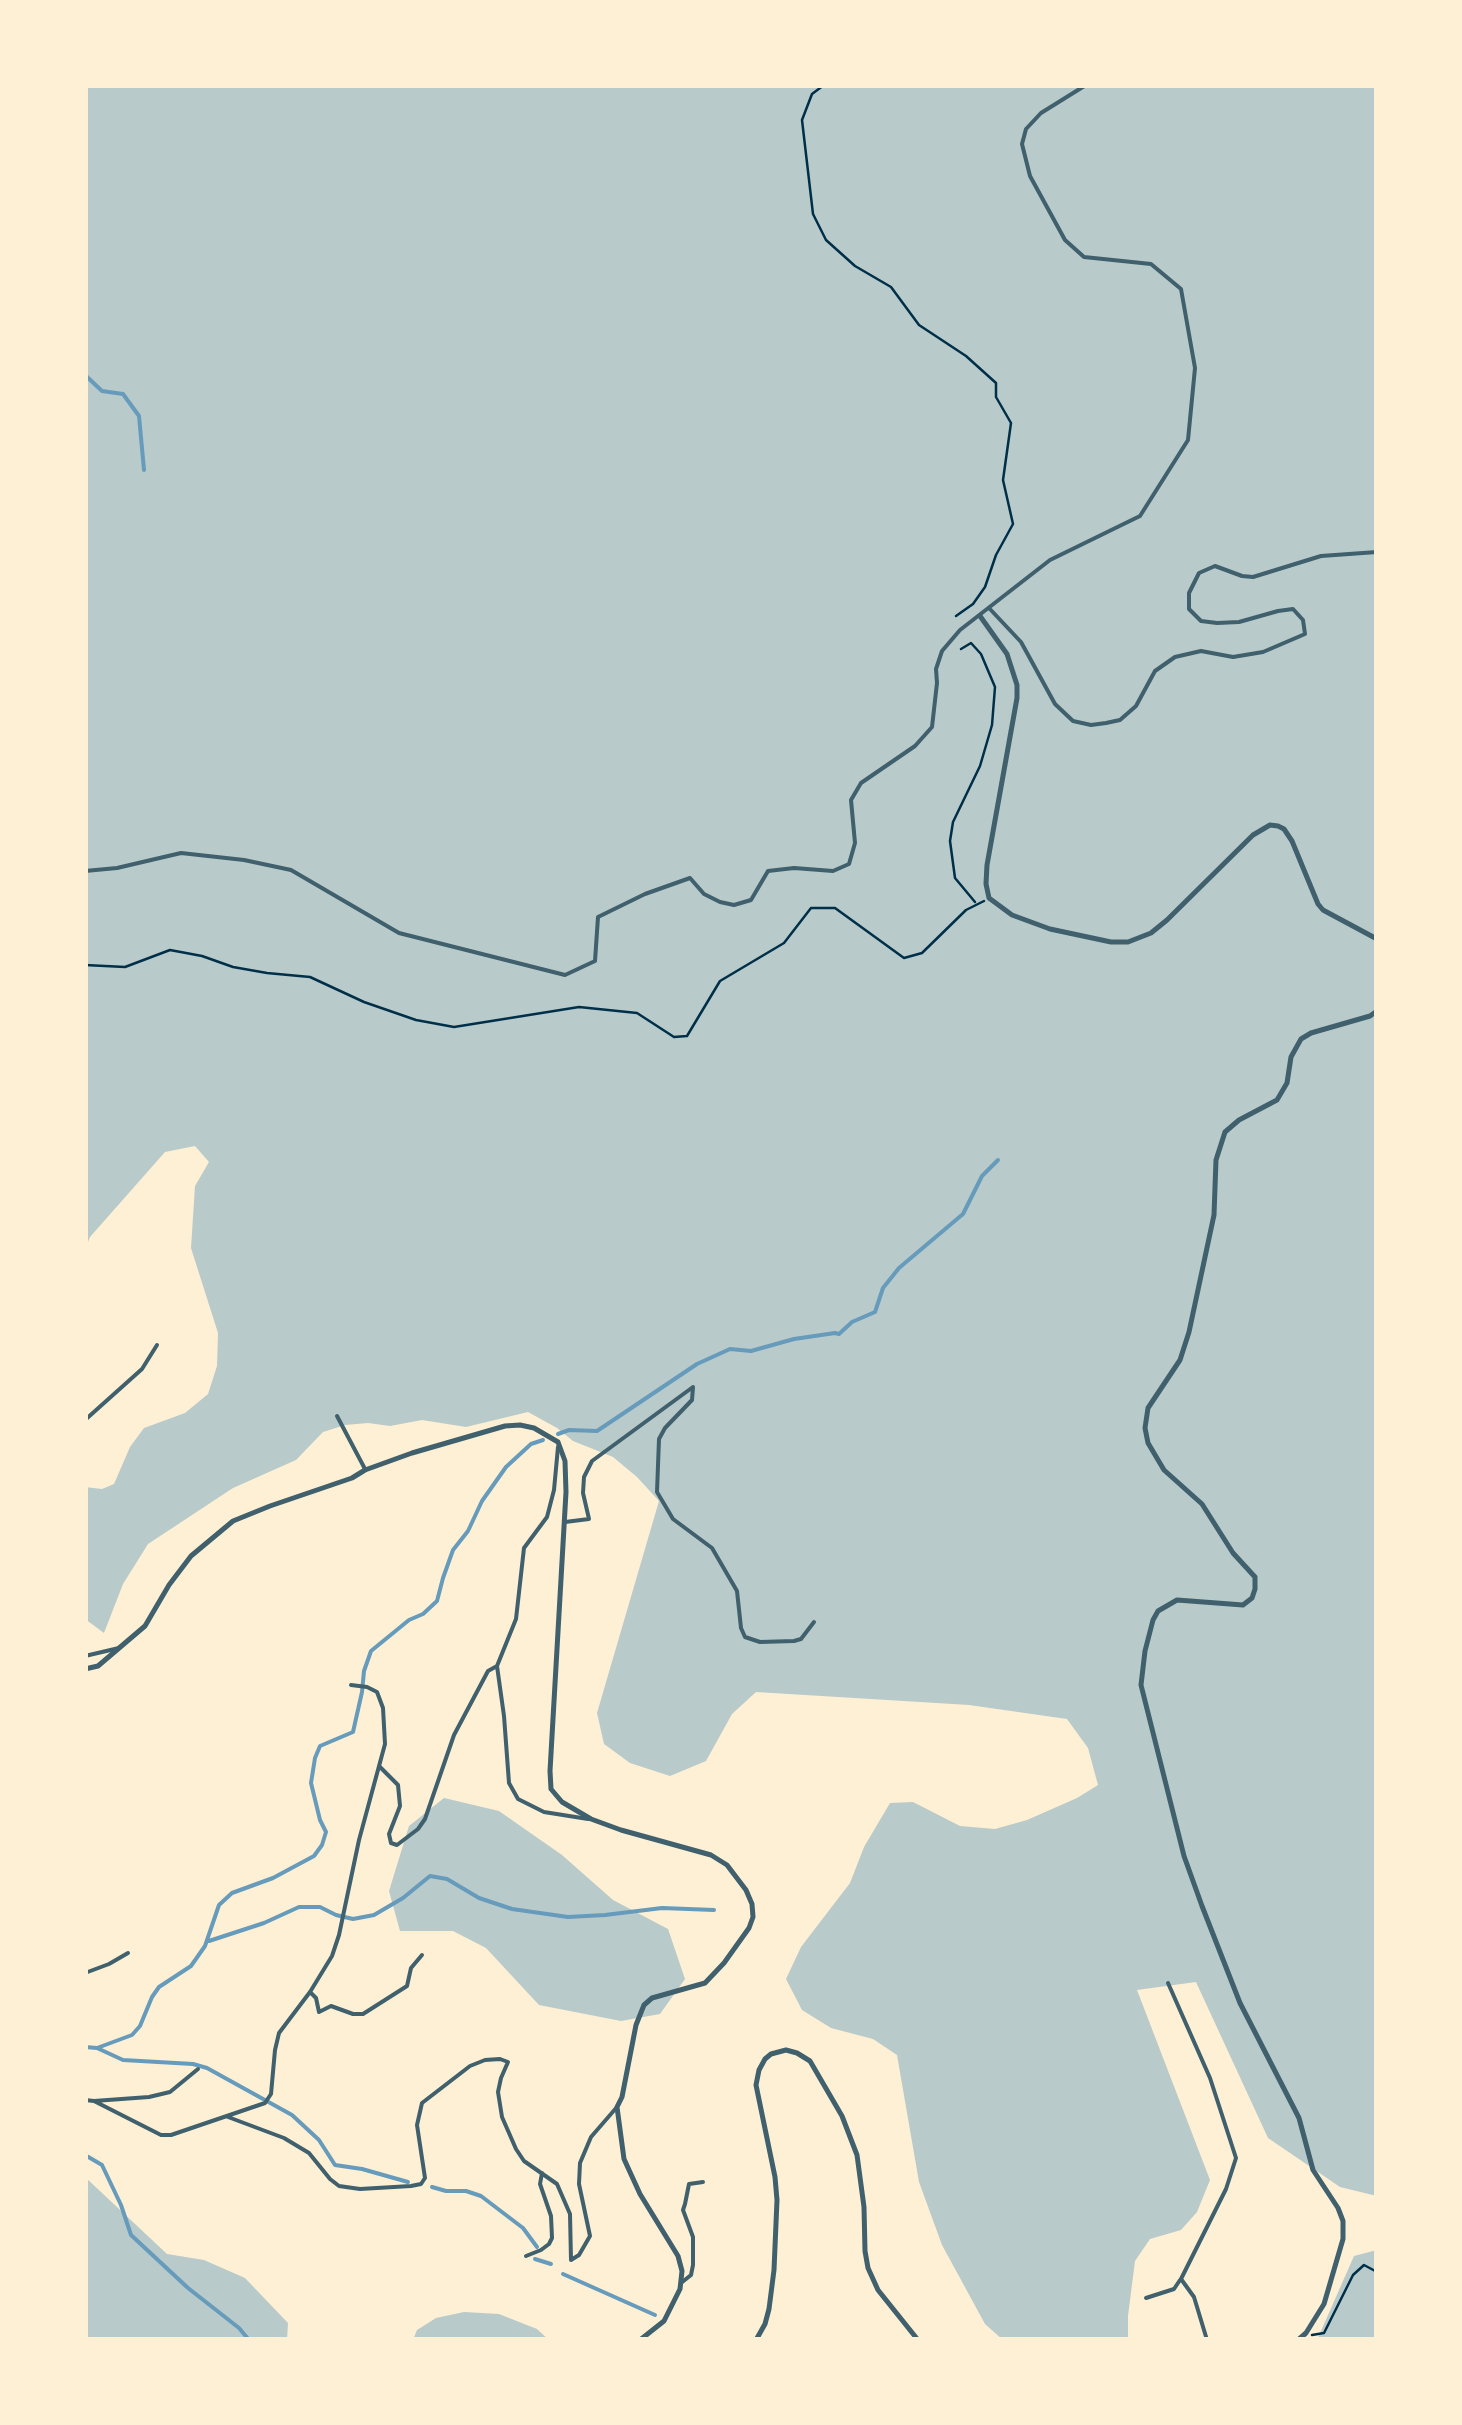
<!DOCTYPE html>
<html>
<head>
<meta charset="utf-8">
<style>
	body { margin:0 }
	#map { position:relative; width:1462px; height:2425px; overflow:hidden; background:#fdf0d5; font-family:Overpass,sans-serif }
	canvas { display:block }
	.frame { position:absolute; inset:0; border:88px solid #fdf0d5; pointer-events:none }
</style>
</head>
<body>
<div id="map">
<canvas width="1462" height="2425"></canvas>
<div class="frame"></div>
</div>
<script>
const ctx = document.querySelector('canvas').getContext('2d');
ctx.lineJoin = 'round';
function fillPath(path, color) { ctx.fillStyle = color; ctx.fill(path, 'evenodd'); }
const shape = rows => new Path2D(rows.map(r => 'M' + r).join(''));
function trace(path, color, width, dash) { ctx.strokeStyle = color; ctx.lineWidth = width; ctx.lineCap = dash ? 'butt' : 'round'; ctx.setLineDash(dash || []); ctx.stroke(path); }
fillPath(shape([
	[85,85,1377,85,1377,2196,1340,2187,1268,2138,1196,1982,1137,1990,1210,2180,1197,2212,1181,2230,1150,2239,1135,2261,1128,2316,1128,2340,1003,2340,985,2324,942,2245,919,2182,897,2055,873,2039,831,2028,802,2010,786,1979,801,1947,850,1883,864,1847,890,1803,913,1802,960,1826,995,1829,1027,1820,1077,1798,1098,1785,1088,1748,1067,1719,969,1705,756,1692,732,1714,706,1761,670,1776,630,1763,604,1744,597,1713,659,1501,637,1477,613,1457,573,1441,557,1428,528,1412,466,1427,422,1420,390,1426,368,1423,345,1425,323,1432,296,1460,233,1488,148,1544,123,1584,104,1633,85,1619,85,1487,102,1489,114,1484,130,1447,144,1428,185,1413,208,1394,217,1366,218,1333,191,1248,195,1186,209,1162,195,1146,165,1152,90,1237,85,1249],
	[444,1798,499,1811,562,1855,613,1900,668,1929,685,1979,660,2014,621,2021,539,2005,486,1948,453,1931,400,1931,389,1891,409,1826],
	[85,2177,167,2254,204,2260,245,2278,288,2323,287,2340,85,2340],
	[1377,2250,1377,2340,1317,2340,1354,2256],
	[464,2312,499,2314,537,2329,549,2340,413,2340,417,2330,436,2318]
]), '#b9caca');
trace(shape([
	[85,375,102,391,123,394,139,416,144,470],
	[558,1434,569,1430,597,1431,697,1364,730,1349,751,1351,794,1339,835,1333,839,1334,852,1322,875,1312,883,1288,899,1268,963,1214,982,1176,998,1160],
	[209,1941,264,1923,299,1907,320,1907,336,1915,353,1919,374,1915,403,1898,430,1876,447,1879,479,1898,512,1909,568,1917,605,1915,662,1908,714,1910],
	[85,2047,97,2048,132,2035,140,2026,152,1997,159,1987,191,1966,205,1946,219,1905,232,1893,273,1878,314,1856,322,1845,326,1832,320,1820,311,1783,315,1758,320,1746,353,1732,362,1692,364,1671,371,1651,409,1620,423,1614,437,1601,443,1578,453,1550,468,1531,482,1501,506,1467,531,1444,543,1440],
	[97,2048,123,2060,193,2064,207,2068,292,2115,319,2140,335,2165,362,2169,408,2182],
	[85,2155,102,2165,121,2205,131,2235,188,2288,239,2328,249,2340],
	[432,2187,446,2191,466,2191,481,2196,523,2228,537,2247],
	[535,2259,551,2264],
	[563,2274,655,2315]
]), '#669bbc', 4);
trace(shape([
	[824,85,812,94,802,120,813,214,826,240,855,266,891,287,919,325,966,356,996,383,996,397,1011,423,1003,480,1013,524,996,555,985,587,973,604,956,616],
	[961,649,971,643,981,654,995,687,992,725,980,766,953,822,950,841,955,878,975,902],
	[85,965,125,967,170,950,202,956,233,967,267,973,310,977,364,1002,416,1020,454,1027,579,1007,637,1013,674,1037,687,1036,720,981,784,943,811,908,835,908,904,958,922,953,966,910,984,901],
	[1312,2335,1324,2333,1353,2275,1364,2265,1377,2272]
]), '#003049', 2.5);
trace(shape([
	[989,608,1021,642,1055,704,1073,721,1091,725,1106,723,1120,720,1136,706,1155,671,1175,657,1201,651,1233,657,1263,652,1305,634,1303,620,1293,609,1278,611,1239,622,1217,623,1201,621,1189,609,1189,593,1199,573,1215,566,1242,576,1253,577,1321,556,1377,552],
	[85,871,117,868,181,853,244,860,291,870,399,933,565,975,595,961,598,917,645,894,690,878,704,894,720,902,734,905,751,900,768,871,794,868,833,871,849,864,855,843,851,800,861,783,915,746,932,727,937,683,936,669,942,651,960,630,1050,560,1140,516,1188,440,1195,368,1181,289,1151,264,1084,257,1065,240,1030,176,1022,144,1026,129,1041,113,1086,85],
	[693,1387,692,1400,665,1428,659,1439,657,1492,673,1519,712,1548,737,1591,741,1628,745,1637,760,1642,794,1641,801,1639,814,1622],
	[337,1416,365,1469],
	[85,1420,142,1369,157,1345],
	[565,1522,589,1519,583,1493,584,1477,592,1461,693,1387],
	[85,1656,119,1648],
	[497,1666,504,1716,509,1783,518,1799,544,1812,588,1819],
	[379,1766,398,1785,400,1806,389,1834,391,1843,397,1845,418,1829,425,1819,454,1735,488,1671,497,1666,516,1619,524,1548,547,1517,554,1490,558,1447],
	[85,1973,109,1964,128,1953],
	[1168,1983,1210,2078,1236,2158,1226,2189,1181,2279,1194,2297,1207,2340],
	[310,1992,316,1998,319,2012,331,2006,353,2014,363,2014,407,1986,411,1968,422,1955],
	[85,2100,94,2101,161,2135,171,2135,265,2103,271,2094,275,2050,279,2033,310,1992,332,1956,339,1935,359,1840,385,1744,383,1708,377,1692,367,1687,351,1685],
	[94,2101,149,2097,170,2092,198,2069],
	[228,2117,284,2138,309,2153,330,2179,339,2186,360,2189,411,2186,421,2184,425,2178,417,2125,422,2103,470,2066,485,2060,500,2059,508,2062,501,2078,498,2092,502,2117,516,2149,524,2161,557,2184,570,2214,571,2260,579,2255,590,2236,579,2184,580,2163,591,2137,617,2107],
	[526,2256,541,2250,549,2244,552,2238,551,2216,540,2184,542,2173],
	[681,2283,691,2275,693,2265,693,2237,683,2210,685,2204,689,2184,703,2182],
	[1146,2298,1174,2289,1180,2280]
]), '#3f606c', 4);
trace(shape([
	[980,616,1007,654,1017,685,1017,698,987,865,986,884,989,898,1012,915,1050,929,1111,942,1128,942,1151,933,1167,920,1253,835,1270,825,1278,826,1284,829,1292,841,1318,904,1323,910,1377,939],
	[85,1669,98,1666,145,1626,169,1585,191,1556,233,1521,270,1506,352,1478,365,1470,412,1453,505,1426,520,1425,534,1428,558,1442,565,1461,566,1492,550,1771,551,1789,562,1802,591,1819,621,1830,711,1855,727,1865,746,1890,752,1904,753,1917,749,1928,724,1963,705,1983,652,1998,644,2005,636,2025,622,2097,617,2107,624,2159,640,2194,678,2256,682,2271,680,2289,664,2321,640,2340],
	[756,2340,765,2324,769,2309,774,2270,777,2200,775,2177,756,2085,759,2070,765,2059,771,2054,786,2050,797,2053,810,2061,842,2116,857,2155,864,2207,865,2251,868,2268,878,2290,918,2340],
	[1298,2340,1306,2333,1324,2304,1343,2239,1343,2221,1338,2208,1313,2170,1299,2118,1240,2003,1202,1906,1184,1856,1141,1685,1145,1651,1153,1620,1158,1611,1177,1600,1243,1605,1252,1598,1255,1589,1255,1577,1233,1553,1202,1504,1164,1470,1148,1443,1145,1428,1148,1408,1180,1360,1189,1332,1214,1215,1216,1160,1225,1132,1239,1120,1277,1100,1287,1083,1291,1057,1301,1039,1311,1033,1370,1016,1377,1011]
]), '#3f606c', 5);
</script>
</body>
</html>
